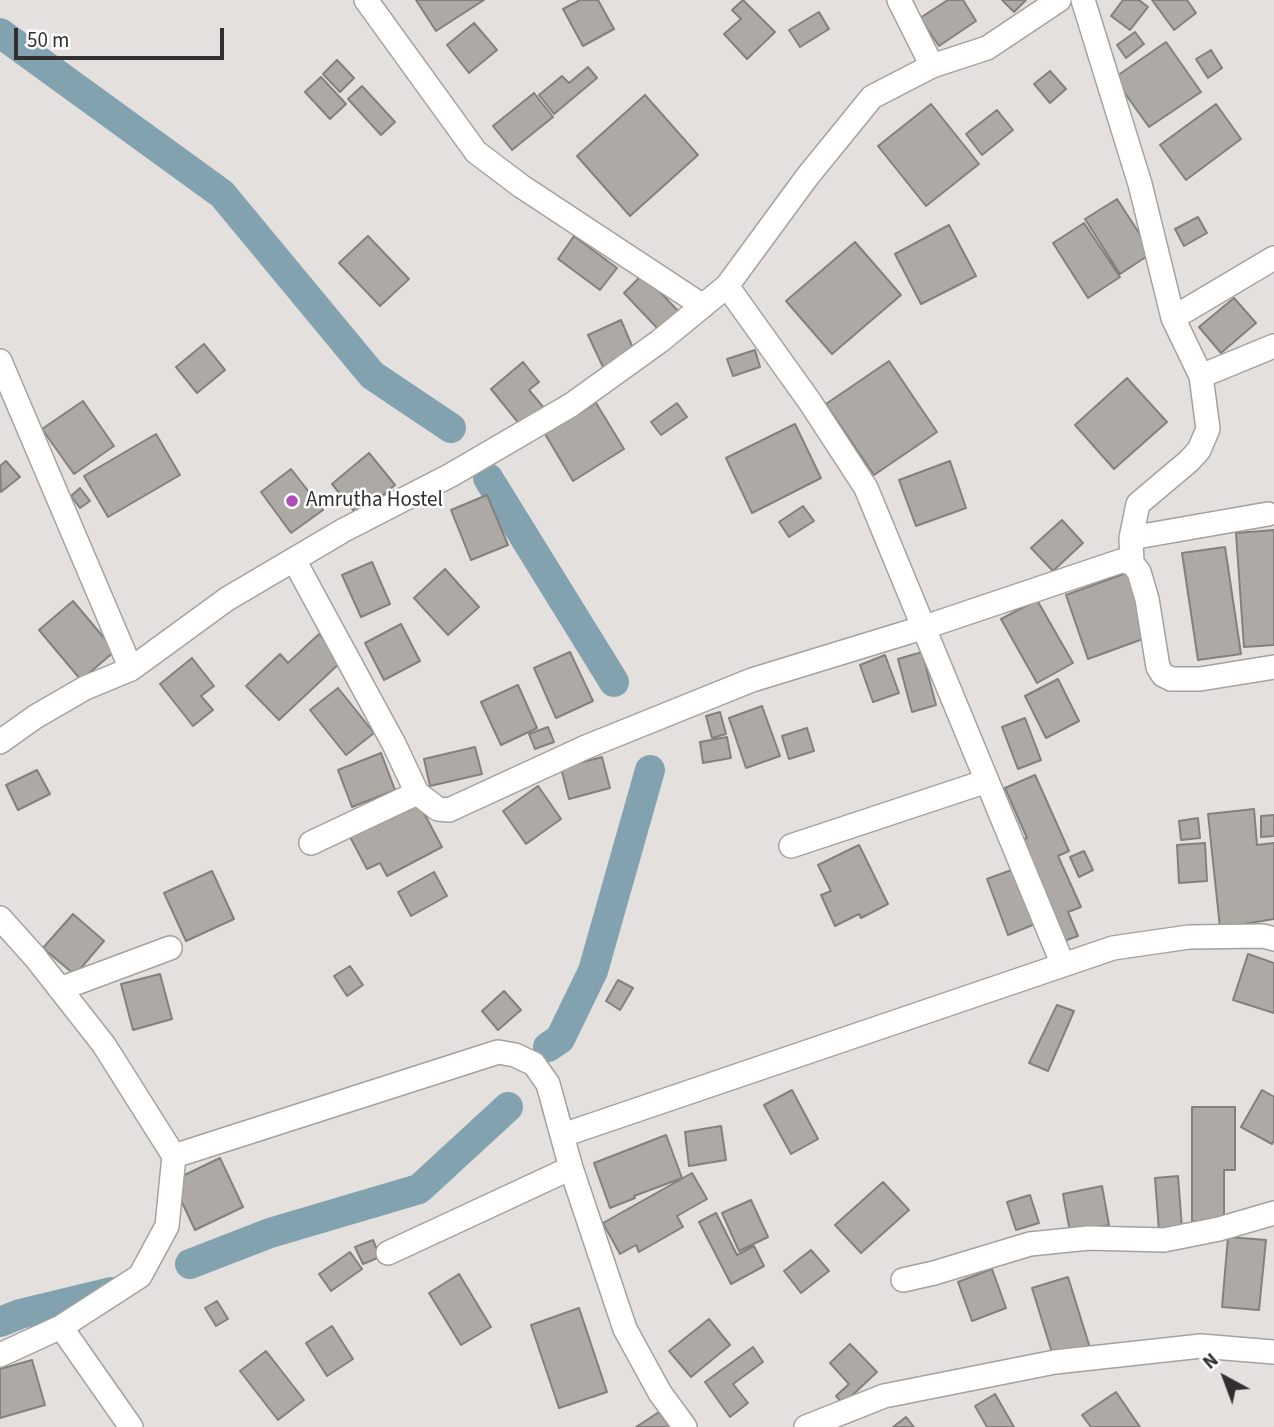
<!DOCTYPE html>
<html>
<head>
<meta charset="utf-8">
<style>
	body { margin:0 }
	#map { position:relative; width:1274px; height:1427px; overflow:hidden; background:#e4e0dd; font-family:"Source Sans 3",sans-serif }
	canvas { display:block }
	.north { position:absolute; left:1190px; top:1343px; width:70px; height:70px; -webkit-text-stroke:5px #fff; paint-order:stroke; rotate:319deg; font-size:19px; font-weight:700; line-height:28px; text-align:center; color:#31302e }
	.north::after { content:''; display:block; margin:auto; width:24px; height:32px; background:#31302e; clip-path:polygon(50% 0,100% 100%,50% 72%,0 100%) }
	.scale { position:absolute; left:14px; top:28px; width:210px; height:32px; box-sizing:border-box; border:4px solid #31302e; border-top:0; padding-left:9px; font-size:21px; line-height:24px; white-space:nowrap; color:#31302e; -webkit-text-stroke:5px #fff; paint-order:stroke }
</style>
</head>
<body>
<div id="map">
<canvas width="1274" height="1427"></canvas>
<div class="north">N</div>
<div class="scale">50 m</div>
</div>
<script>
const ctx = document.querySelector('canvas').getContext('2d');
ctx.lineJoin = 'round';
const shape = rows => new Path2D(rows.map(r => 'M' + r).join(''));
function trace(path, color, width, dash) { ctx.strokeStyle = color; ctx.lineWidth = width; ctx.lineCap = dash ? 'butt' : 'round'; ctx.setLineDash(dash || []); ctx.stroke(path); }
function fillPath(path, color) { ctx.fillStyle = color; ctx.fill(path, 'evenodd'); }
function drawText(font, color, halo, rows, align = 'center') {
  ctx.font = font + ' "Source Sans 3",sans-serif'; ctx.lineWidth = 5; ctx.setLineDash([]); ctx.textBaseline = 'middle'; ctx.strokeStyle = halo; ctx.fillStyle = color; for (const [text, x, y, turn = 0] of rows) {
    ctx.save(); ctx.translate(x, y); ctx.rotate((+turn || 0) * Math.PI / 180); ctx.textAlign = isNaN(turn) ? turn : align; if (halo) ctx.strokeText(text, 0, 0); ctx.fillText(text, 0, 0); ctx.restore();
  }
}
trace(shape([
	[0,33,222,194,372,375,451,428],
	[488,478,614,682],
	[548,1047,560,1039,593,971,650,770],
	[190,1264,270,1233,419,1189,508,1107],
	[0,1322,20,1314,111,1292]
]), '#82a2b0', 30);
const building = shape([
	[416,0,484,0,436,31,416,0],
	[580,0,598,0,614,29,583,46,563,9,580,0],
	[743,0,775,32,747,59,724,34,741,19,732,10,743,0],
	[948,0,963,0,976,21,939,46,920,18,948,0],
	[1002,0,1026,0,1014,12,1002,0],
	[1123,0,1139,0,1148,7,1130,30,1111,16,1123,0],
	[1152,0,1187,0,1196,13,1174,30,1152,0],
	[819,12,829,29,800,47,789,30,819,12],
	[474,23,497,50,469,73,447,45,474,23],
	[1135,32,1144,44,1126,58,1117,45,1135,32],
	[1166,42,1201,92,1149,127,1114,78,1166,42],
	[1211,50,1222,68,1208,78,1196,59,1211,50],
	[337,60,354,78,340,92,323,74,337,60],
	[588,67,597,78,554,114,539,95,562,76,569,83,588,67],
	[1050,71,1066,89,1050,103,1034,84,1050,71],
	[321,77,346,104,330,119,305,92,321,77],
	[362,86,395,122,381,135,348,99,362,86],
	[534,93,553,117,512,150,493,126,534,93],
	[645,95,698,155,630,216,577,156,645,95],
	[931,104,979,164,926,206,878,146,931,104],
	[1216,104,1241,139,1186,180,1160,145,1216,104],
	[997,110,1013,130,982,155,966,134,997,110],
	[1117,199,1152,253,1120,274,1085,219,1117,199],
	[1198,217,1207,233,1184,246,1175,229,1198,217],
	[1084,223,1120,277,1088,298,1053,243,1084,223],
	[949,225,976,276,921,304,895,254,949,225],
	[368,236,409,279,380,306,339,263,368,236],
	[574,236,617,268,600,290,558,259,574,236],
	[855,242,901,295,832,354,786,301,855,242],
	[643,274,678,311,659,330,624,293,643,274],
	[1234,298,1256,323,1221,353,1199,327,1234,298],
	[621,320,635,353,603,367,588,335,621,320],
	[204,344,225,370,197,393,176,367,204,344],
	[755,350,760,367,733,376,727,359,755,350],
	[889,361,937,432,874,475,826,404,889,361],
	[523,362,539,382,529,390,544,408,521,426,491,389,523,362],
	[1127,378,1167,422,1114,469,1075,425,1127,378],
	[83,401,114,446,74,474,42,429,83,401],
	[596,403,624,449,573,481,545,434,596,403],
	[677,403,687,417,661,435,651,422,677,403],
	[795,424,821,478,752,513,726,458,795,424],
	[156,434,180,475,108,517,84,476,156,434],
	[369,453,395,485,358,516,332,484,369,453],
	[6,461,20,477,1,492,0,466,6,461],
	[950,461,966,508,916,526,899,480,950,461],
	[291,469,323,510,291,533,261,492,291,469],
	[80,488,90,501,80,508,71,496,80,488],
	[487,495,508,545,471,560,451,510,487,495],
	[803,506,814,521,789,537,779,522,803,506],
	[1062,520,1083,543,1053,571,1031,548,1062,520],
	[1274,530,1274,645,1244,647,1236,533,1274,530],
	[1225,547,1241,654,1198,660,1182,553,1225,547],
	[372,562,390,604,361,617,342,575,372,562],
	[445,569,479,607,448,635,414,598,445,569],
	[1129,572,1151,636,1088,659,1066,595,1129,572],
	[1037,600,1073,663,1037,683,1001,619,1037,600],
	[73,601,115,651,81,680,39,630,73,601],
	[401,624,420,661,384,680,365,643,401,624],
	[319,634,343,660,279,720,246,686,280,654,288,663,319,634],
	[570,652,593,701,556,718,534,668,570,652],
	[922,652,936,705,912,712,898,659,922,652],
	[885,655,899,693,873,702,860,665,885,655],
	[192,658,214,686,201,696,213,710,193,726,160,684,192,658],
	[1058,679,1079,721,1046,738,1025,696,1058,679],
	[518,685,537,728,501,745,481,702,518,685],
	[338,688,374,733,346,755,310,710,338,688],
	[762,706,780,756,746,768,729,718,762,706],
	[720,712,726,734,712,738,706,716,720,712],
	[1025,718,1041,760,1018,769,1002,727,1025,718],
	[548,727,554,742,535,749,529,734,548,727],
	[807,728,814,751,789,759,782,736,807,728],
	[727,737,731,758,703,763,700,742,727,737],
	[475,747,482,774,430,786,424,759,475,747],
	[381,753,395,790,352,807,338,770,381,753],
	[602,757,610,788,569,799,561,768,602,757],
	[37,770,50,794,18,810,6,785,37,770],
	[1035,775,1069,851,1058,856,1081,907,1068,912,1078,936,1064,941,1020,841,1027,838,1005,788,1035,775],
	[538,786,561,819,526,844,503,811,538,786],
	[417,800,442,847,387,876,380,863,367,869,349,835,417,800],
	[1254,809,1257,845,1274,843,1274,919,1220,928,1208,814,1254,809],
	[1274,815,1274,836,1261,837,1261,816,1274,815],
	[1198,818,1200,838,1181,840,1179,821,1198,818],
	[1205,843,1207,881,1179,883,1177,845,1205,843],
	[859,845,888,904,861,918,859,914,835,926,821,895,831,891,818,865,859,845],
	[1084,851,1093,870,1079,877,1070,857,1084,851],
	[1014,869,1035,924,1008,935,987,879,1014,869],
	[212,871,234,919,186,941,164,893,212,871],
	[434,872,447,896,411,916,398,892,434,872],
	[73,914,104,941,75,975,43,948,73,914],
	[1248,954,1274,963,1274,1013,1233,1000,1248,954],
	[350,966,363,985,347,996,334,976,350,966],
	[160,974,172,1019,133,1030,121,984,160,974],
	[618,980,633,988,620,1010,606,1001,618,980],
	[504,991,521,1010,498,1030,482,1011,504,991],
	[1057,1005,1074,1011,1048,1071,1029,1063,1057,1005],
	[792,1090,818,1139,791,1154,764,1105,792,1090],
	[1262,1090,1274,1097,1274,1140,1272,1144,1241,1127,1262,1090],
	[1192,1107,1235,1107,1235,1170,1224,1170,1224,1221,1192,1221,1192,1107],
	[721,1126,726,1160,689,1166,685,1132,721,1126],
	[666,1135,682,1178,634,1196,635,1198,610,1208,594,1163,666,1135],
	[220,1158,243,1207,195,1230,172,1181,220,1158],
	[692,1173,707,1199,677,1216,683,1227,639,1252,636,1245,620,1254,603,1223,692,1173],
	[1178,1176,1182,1228,1159,1231,1155,1178,1178,1176],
	[883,1182,909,1210,861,1253,835,1225,883,1182],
	[1102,1186,1109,1225,1070,1232,1063,1194,1102,1186],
	[1030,1195,1039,1223,1016,1230,1007,1202,1030,1195],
	[751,1200,768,1237,739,1251,722,1213,751,1200],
	[716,1213,737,1255,754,1246,764,1266,731,1284,699,1222,716,1213],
	[1228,1237,1266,1240,1259,1310,1222,1307,1228,1237],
	[373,1240,380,1257,363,1264,355,1247,373,1240],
	[811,1250,829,1271,801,1293,784,1271,811,1250],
	[350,1252,362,1269,331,1291,319,1274,350,1252],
	[992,1269,1006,1308,972,1321,958,1282,992,1269],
	[459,1274,491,1327,461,1345,429,1293,459,1274],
	[1068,1277,1090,1348,1054,1359,1032,1288,1068,1277],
	[217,1301,228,1319,216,1326,205,1308,217,1301],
	[579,1308,607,1392,559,1408,531,1325,579,1308],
	[709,1319,730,1345,691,1377,669,1351,709,1319],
	[332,1326,353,1359,327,1376,306,1343,332,1326],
	[850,1344,877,1372,843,1404,836,1396,849,1384,830,1363,850,1344],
	[753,1347,763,1362,733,1384,748,1403,730,1417,705,1382,753,1347],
	[266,1351,304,1400,278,1420,240,1371,266,1351],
	[32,1360,45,1405,0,1418,0,1369,32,1360],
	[1116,1392,1140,1427,1091,1427,1082,1415,1116,1392],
	[995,1394,1014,1427,987,1427,975,1406,995,1394],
	[659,1412,670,1427,636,1427,659,1412],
	[906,1417,914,1427,893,1427,906,1417]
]);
fillPath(building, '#ada9a5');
trace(building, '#84807d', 2);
const minor = shape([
	[366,0,476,152,521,186,703,306],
	[899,0,932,66],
	[1083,0,1140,184,1173,318,1201,376,1208,429,1199,450,1189,461,1138,504,1131,538,1132,563],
	[727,286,810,402,866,488,1063,965],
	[1173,318,1274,258],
	[0,361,131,669],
	[1201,376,1274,346],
	[1131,538,1268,514],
	[294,560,394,744,417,793,438,809,449,810,586,747,752,680,925,627,1121,561,1132,563,1139,572,1147,599,1158,667,1163,675,1171,679,1200,679,1274,667],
	[0,742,35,717,85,688,131,669,227,599,344,530,451,475,571,405,660,341,727,286,807,177,872,97,932,66,987,48,1059,0],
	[311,843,417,793],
	[791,846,987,781],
	[0,918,35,957,104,1045,174,1156,498,1052,515,1055,534,1064,548,1084,571,1168,388,1253],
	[60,989,170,948],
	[563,1135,1113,948,1189,937,1263,936,1274,939],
	[571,1168,625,1329,660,1393,685,1427],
	[903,1280,934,1273,1030,1244,1089,1238,1164,1240,1219,1229,1274,1213],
	[0,1355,61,1327],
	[131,1427,61,1327,140,1276,167,1226,174,1156],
	[806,1427,884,1396,1055,1362,1201,1346,1274,1352]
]);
trace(minor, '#a5a19e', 26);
trace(minor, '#fff', 23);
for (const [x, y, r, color] of [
	[292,501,7,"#af4eb6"]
]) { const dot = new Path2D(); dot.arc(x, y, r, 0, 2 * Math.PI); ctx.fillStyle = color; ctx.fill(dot); trace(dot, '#fff', 2.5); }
drawText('21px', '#31302e', '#fff', [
	["Amrutha Hostel",306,501]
], 'left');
</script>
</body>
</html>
